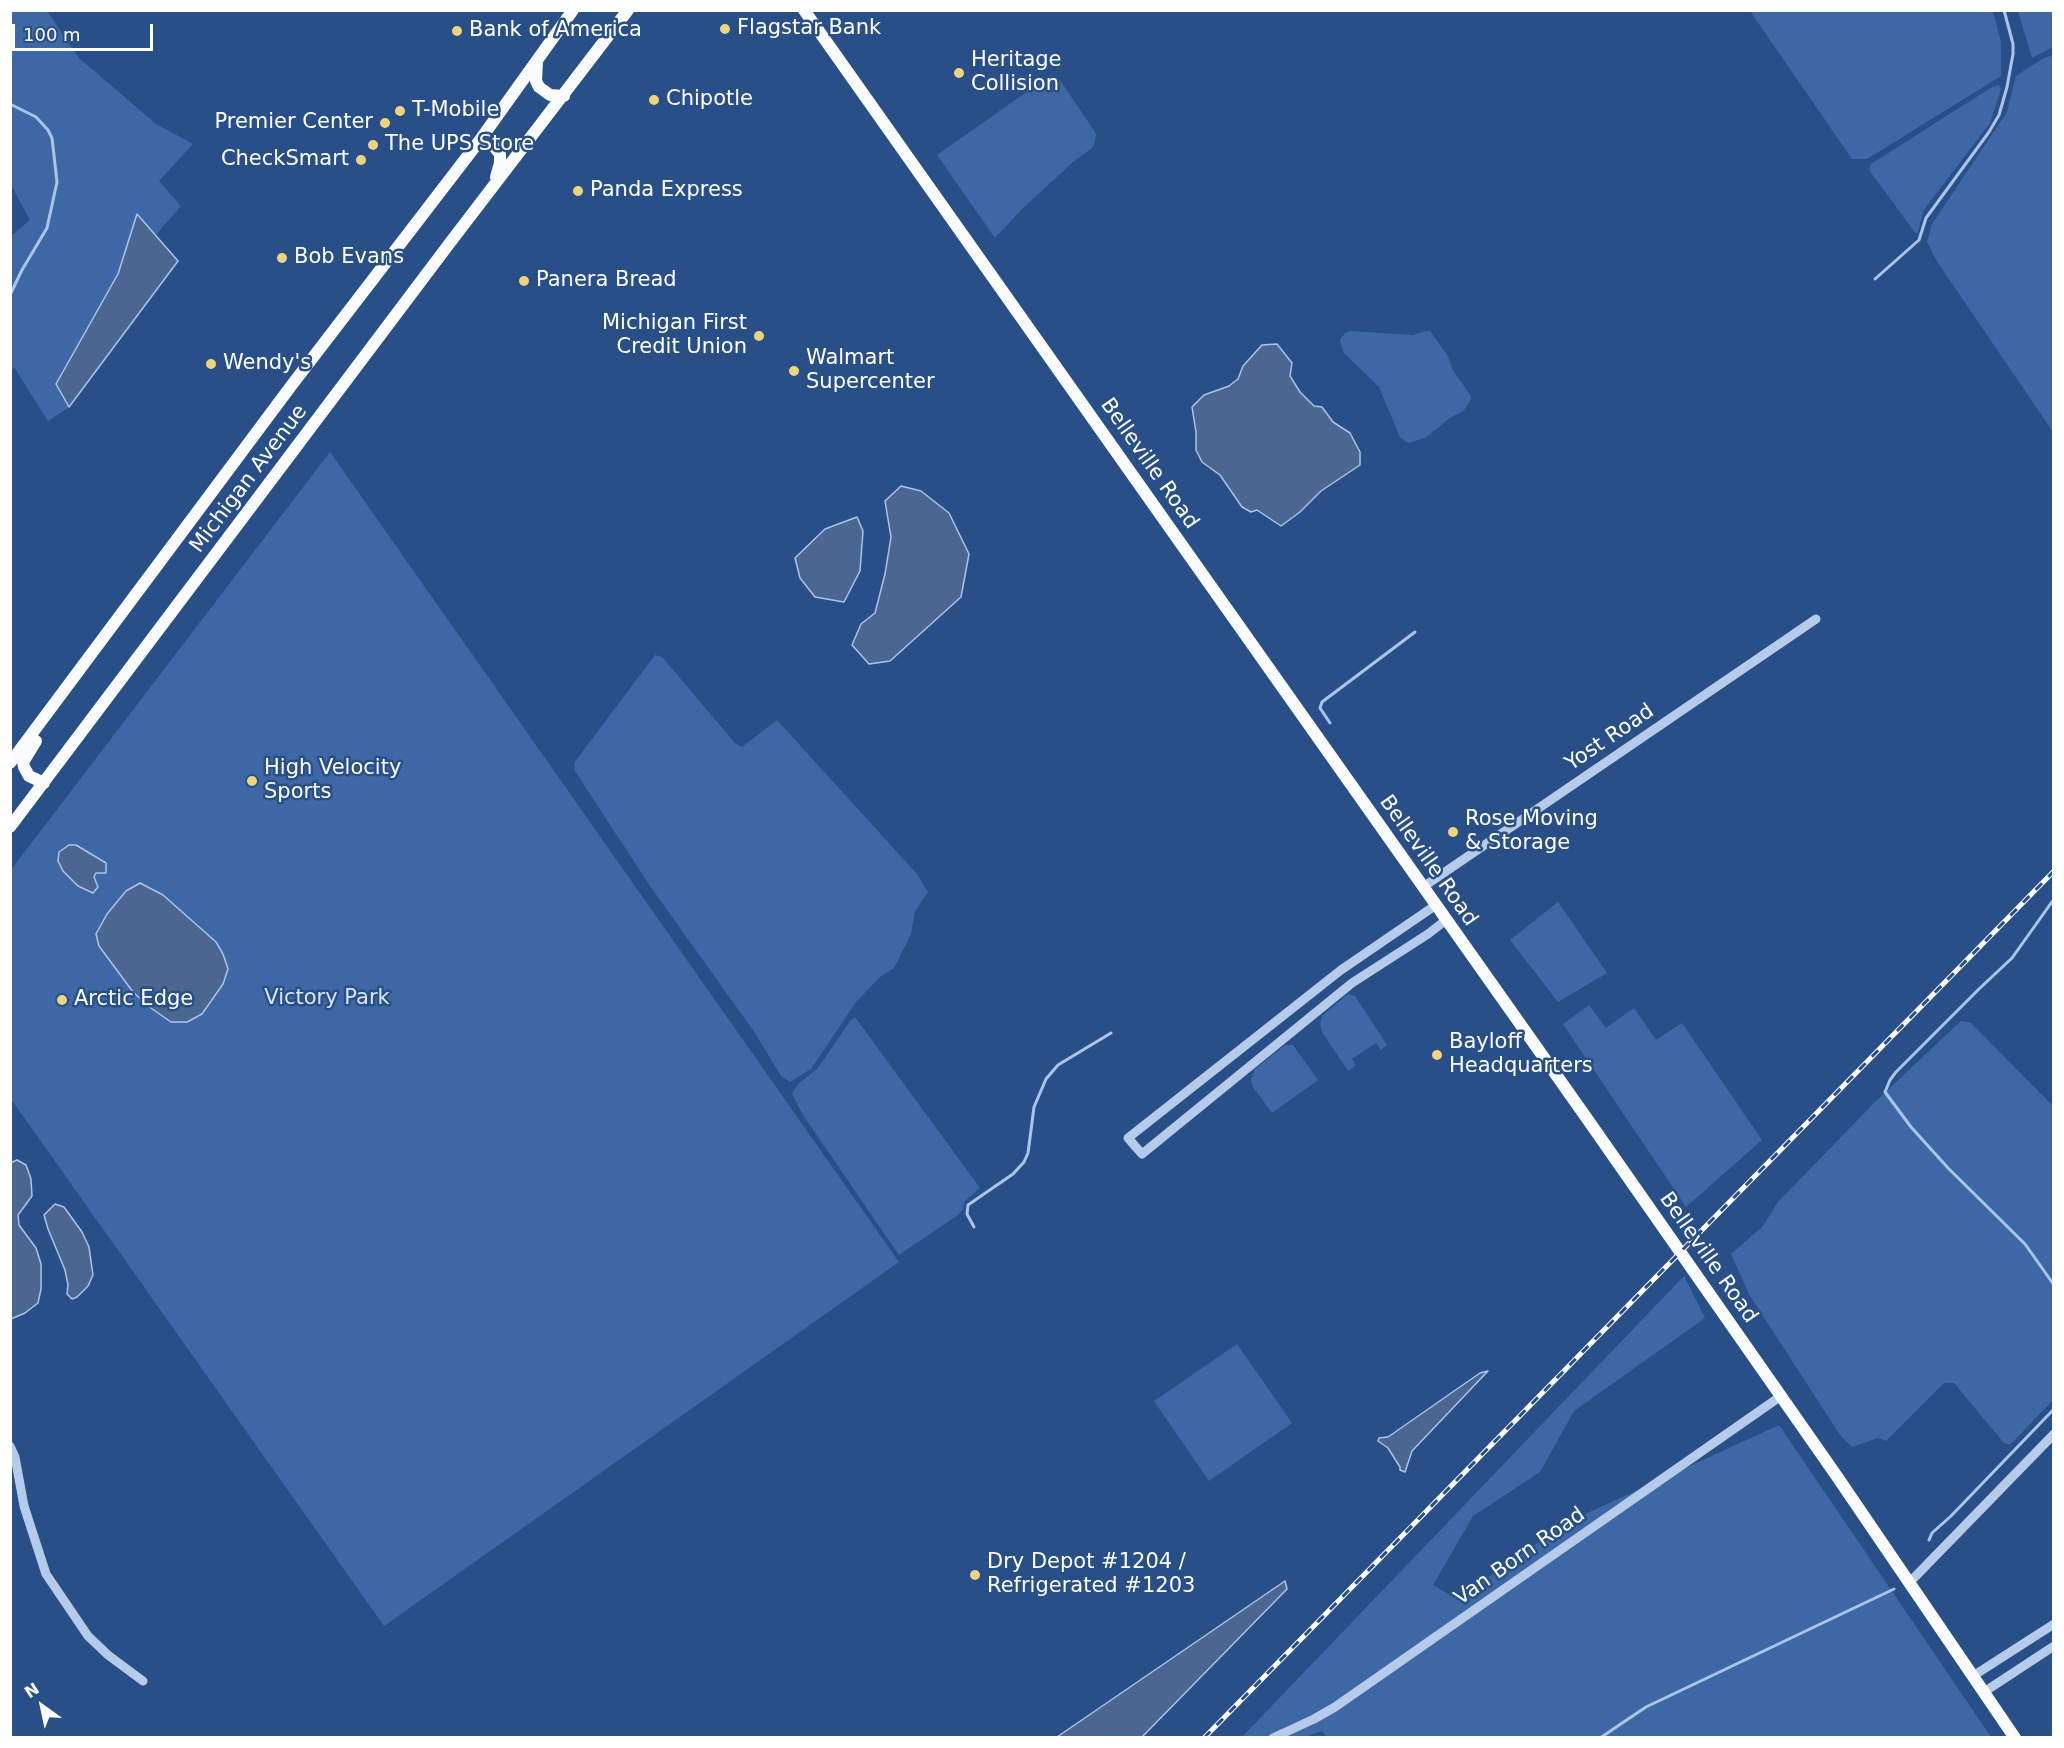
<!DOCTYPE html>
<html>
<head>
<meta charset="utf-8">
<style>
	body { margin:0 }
	#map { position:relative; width:2064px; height:1748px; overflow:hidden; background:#294f89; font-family:"DejaVu Sans",sans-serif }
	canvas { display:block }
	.frame { position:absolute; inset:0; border:12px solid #fff; pointer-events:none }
	.north { position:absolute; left:12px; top:1676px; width:60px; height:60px; -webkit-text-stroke:4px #294f89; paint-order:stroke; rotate:327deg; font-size:16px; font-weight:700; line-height:24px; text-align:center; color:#fff }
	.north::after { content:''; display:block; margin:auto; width:21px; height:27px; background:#fff; clip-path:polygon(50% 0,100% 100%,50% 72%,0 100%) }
	.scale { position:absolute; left:12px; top:24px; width:141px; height:27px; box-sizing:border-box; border:3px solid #fff; border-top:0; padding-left:8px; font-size:18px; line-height:21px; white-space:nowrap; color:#fff; -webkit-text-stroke:4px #294f89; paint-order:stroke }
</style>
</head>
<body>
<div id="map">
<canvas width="2064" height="1748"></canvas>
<div class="frame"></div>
<div class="north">N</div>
<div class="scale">100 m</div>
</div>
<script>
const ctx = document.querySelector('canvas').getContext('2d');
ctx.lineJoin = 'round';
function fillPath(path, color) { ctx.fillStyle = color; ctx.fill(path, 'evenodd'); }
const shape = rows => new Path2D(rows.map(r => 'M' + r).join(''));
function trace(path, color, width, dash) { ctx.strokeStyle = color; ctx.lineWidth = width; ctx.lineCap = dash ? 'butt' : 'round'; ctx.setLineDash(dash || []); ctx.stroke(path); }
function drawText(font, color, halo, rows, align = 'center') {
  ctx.font = font + ' "DejaVu Sans",sans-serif'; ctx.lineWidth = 5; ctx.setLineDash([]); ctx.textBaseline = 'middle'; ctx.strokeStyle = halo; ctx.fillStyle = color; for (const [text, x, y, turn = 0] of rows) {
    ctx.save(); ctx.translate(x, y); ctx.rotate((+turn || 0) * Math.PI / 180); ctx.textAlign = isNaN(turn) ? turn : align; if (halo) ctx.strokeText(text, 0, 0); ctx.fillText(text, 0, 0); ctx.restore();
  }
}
fillPath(shape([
	[11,11,47,11,79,58,156,124,193,144,159,181,181,206,155,236,137,215,118,274,56,384,69,407,48,421,14,367,11,372,10,237,30,220,11,185],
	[1750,11,1993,11,2001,42,2001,76,1867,159,1852,159],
	[2018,11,2053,11,2053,47,2032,58],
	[2053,55,2053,432,1938,263,1927,242,1932,224,2007,112,2016,76,2042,59],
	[1048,77,1060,80,1091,126,1096,134,1095,142,1092,148,1073,162,1021,210,995,238,937,155],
	[1999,85,2001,89,1990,123,1923,211,1918,232,1916,234,1869,170,1871,164,1992,87],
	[1350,331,1413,335,1425,331,1430,331,1448,356,1453,371,1467,390,1471,397,1469,403,1463,411,1450,418,1425,438,1408,443,1400,437,1379,387,1343,352,1340,340,1345,333],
	[330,452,899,1262,384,1626,11,1099,10,871],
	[655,655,662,657,735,743,742,747,777,720,917,874,928,892,915,911,911,934,894,968,880,977,856,1002,811,1069,790,1082,781,1076,755,1033,650,886,575,771,574,763],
	[1558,902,1607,973,1558,1002,1510,940],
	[1348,994,1355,996,1387,1045,1381,1050,1376,1043,1352,1059,1356,1065,1348,1071,1322,1032,1320,1024,1322,1016],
	[1589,1005,1606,1028,1634,1008,1656,1040,1682,1023,1762,1140,1686,1207,1563,1024],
	[855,1017,980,1188,965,1201,963,1209,958,1215,899,1255,803,1115,792,1094,798,1084,818,1068,850,1021],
	[1961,1021,1971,1023,2053,1106,2053,1400,2010,1445,2004,1443,1954,1383,1944,1383,1886,1441,1878,1438,1852,1447,1840,1435,1765,1319,1749,1294,1731,1254,1763,1226,1778,1202,1876,1101],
	[1285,1045,1293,1045,1318,1080,1272,1113,1253,1087,1251,1079,1255,1069],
	[1684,1276,1705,1318,1574,1411,1540,1472,1473,1516,1433,1585,1457,1599,1568,1522,1779,1425,1991,1737,1327,1738,1322,1731,1305,1737,1241,1738],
	[1237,1344,1292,1423,1209,1481,1154,1401]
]), '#3e68a5');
const water = shape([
	[137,214,178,261,69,407,56,384,118,274,137,214],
	[1277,344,1292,363,1290,376,1300,392,1314,406,1322,407,1333,422,1350,433,1360,452,1360,465,1321,491,1300,512,1281,526,1257,510,1251,512,1242,507,1220,475,1202,462,1196,450,1196,432,1192,407,1204,395,1229,386,1238,379,1243,366,1262,345,1277,344],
	[901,486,921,491,949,513,969,554,961,597,890,661,869,664,852,645,861,624,875,613,885,574,891,537,885,501,901,486],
	[857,517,863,531,860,571,844,602,815,597,800,578,795,558,825,529,857,517],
	[69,845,76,845,106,863,106,873,96,873,94,877,98,887,93,893,78,886,63,871,58,861,59,852,69,845],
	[140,883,163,895,216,942,223,954,228,969,223,984,202,1014,187,1022,171,1022,148,1006,133,992,99,946,96,934,107,914,126,891,140,883],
	[17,1160,26,1165,31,1179,32,1196,18,1215,19,1225,36,1248,41,1264,41,1289,38,1303,25,1313,11,1319,10,1163,17,1160],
	[55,1204,64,1207,82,1232,89,1247,93,1275,88,1286,77,1297,72,1299,67,1294,68,1285,65,1270,48,1229,44,1215,55,1204],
	[1488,1371,1412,1451,1405,1472,1400,1470,1400,1467,1388,1448,1378,1441,1379,1438,1388,1437,1480,1373,1488,1371],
	[1285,1581,1287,1589,1142,1737,1057,1737,1285,1581]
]);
fillPath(water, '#4b6690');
trace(water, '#abc5e9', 1.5);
trace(shape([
	[10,104,36,117,48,130,52,138,57,182,47,228,22,270,10,295],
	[1875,279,1919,240,1926,218,1989,132,1999,115,2007,87,2013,54,2013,44,2004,10],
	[1330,723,1320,708,1322,702,1415,632],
	[2054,899,2012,958,1979,989,1896,1072,1890,1080,1885,1092,1911,1127,1948,1168,2025,1244,2054,1285],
	[974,1227,967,1214,968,1205,1013,1174,1024,1162,1028,1153,1034,1107,1046,1079,1058,1065,1111,1033],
	[1929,1540,1932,1533,1951,1516,2054,1409],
	[1600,1738,1646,1707,1894,1589]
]), '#abc5e9', 3);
trace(shape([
	[1423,887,1816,619],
	[1436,905,1341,970,1128,1138,1142,1154,1352,983,1428,934,1446,920],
	[10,1446,15,1457,24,1506,46,1574,88,1636,108,1655,143,1681],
	[1909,1583,2054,1434],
	[1973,1676,2054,1624],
	[1984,1692,2054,1646],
	[1273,1738,1314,1719,1335,1707,1781,1396]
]), '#b6cbe9', 9);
trace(shape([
	[804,10,1588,1120,1836,1475,2015,1738],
	[537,61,536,81,539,87,550,95,564,96],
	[480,140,492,144,500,154,500,163,496,177],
	[36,741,23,762,24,767,29,776,44,783],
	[10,763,291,386,480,140,573,10],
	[10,827,449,244,628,10]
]), '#f9fbfe', 12);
const rail = shape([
	[1204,1738,2054,871]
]);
trace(rail, '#fff', 5);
trace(rail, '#294f89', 3, [9]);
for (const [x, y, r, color] of [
	[725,29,6,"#f0d37d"],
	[457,31,6,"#f0d37d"],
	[959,73,6,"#f0d37d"],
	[654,100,6,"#f0d37d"],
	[400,111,6,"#f0d37d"],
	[385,123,6,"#f0d37d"],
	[373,145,6,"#f0d37d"],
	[361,160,6,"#f0d37d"],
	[578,191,6,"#f0d37d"],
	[282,258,6,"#f0d37d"],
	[524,281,6,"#f0d37d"],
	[759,336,6,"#f0d37d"],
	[211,364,6,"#f0d37d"],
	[794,371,6,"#f0d37d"],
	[252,781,6,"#f0d37d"],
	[1453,832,6,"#f0d37d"],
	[62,1000,6,"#f0d37d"],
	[1437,1055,6,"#f0d37d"],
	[975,1575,6,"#f0d37d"]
]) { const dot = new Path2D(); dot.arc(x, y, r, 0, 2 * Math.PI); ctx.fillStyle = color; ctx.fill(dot); trace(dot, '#294f89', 2); }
drawText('21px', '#fff', '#294f89', [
	["Flagstar Bank",737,29],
	["Bank of America",469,31],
	["Heritage",971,61],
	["Collision",971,85],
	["Chipotle",666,100],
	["T-Mobile",412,111],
	["Premier Center",373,123,"right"],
	["The UPS Store",385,145],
	["CheckSmart",349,160,"right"],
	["Panda Express",590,191],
	["Bob Evans",294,258],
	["Panera Bread",536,281],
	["Michigan First",747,324,"right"],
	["Credit Union",747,348,"right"],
	["Walmart",806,359],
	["Supercenter",806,383],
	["Wendy's",223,364],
	["High Velocity",264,769],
	["Sports",264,793],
	["Rose Moving",1465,820],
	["& Storage",1465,844],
	["Arctic Edge",74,1000],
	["Bayloff",1449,1043],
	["Headquarters",1449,1067],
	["Dry Depot #1204 /",987,1563],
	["Refrigerated #1203",987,1587]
], 'left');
drawText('21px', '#fff', '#294f89', [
	["Belleville Road",1149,464,55],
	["Michigan Avenue",249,479,-53],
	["Yost Road",1610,738,-34],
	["Belleville Road",1428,861,55],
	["Belleville Road",1708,1258,55],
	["Van Born Road",1520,1557,-35]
]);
drawText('21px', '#dae6f7', '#294f89', [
	["Victory Park",327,999]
]);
</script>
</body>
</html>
